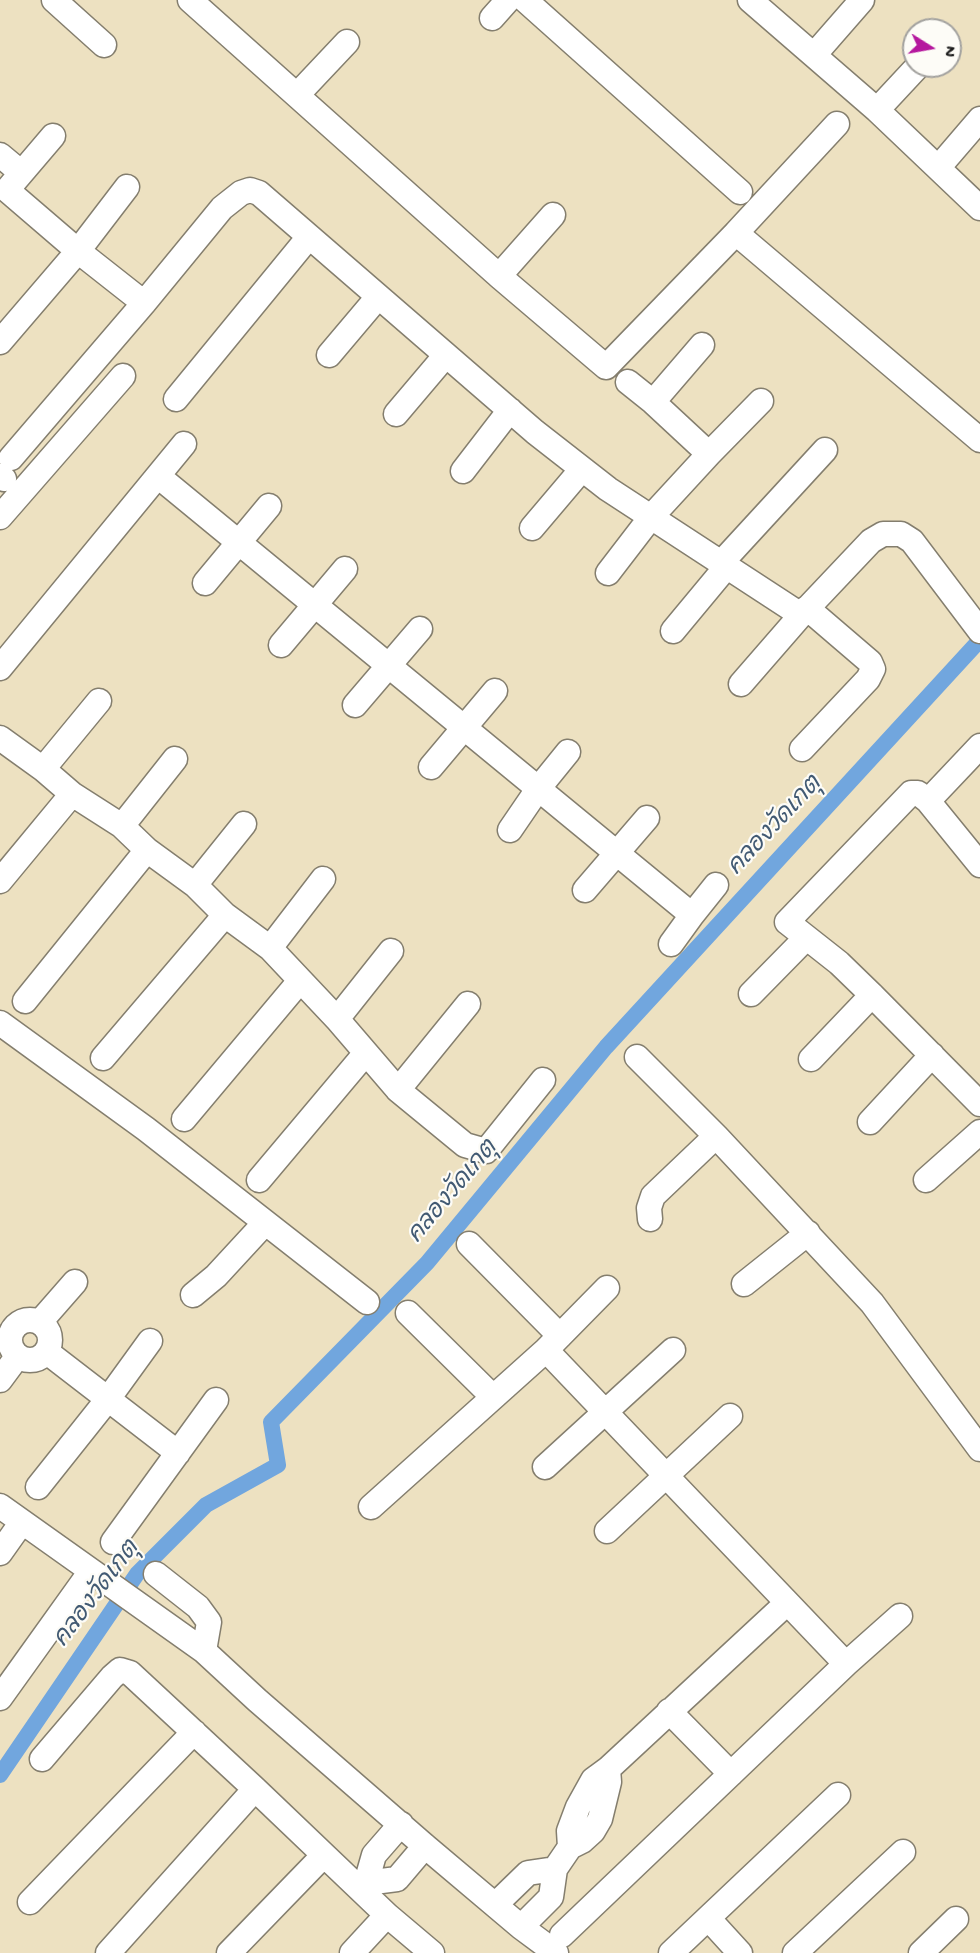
<!DOCTYPE html>
<html>
<head>
<meta charset="utf-8">
<style>
	body { margin:0 }
	#map { position:relative; width:980px; height:1953px; overflow:hidden; background:#ede1c1; font-family:"Gochi Hand",sans-serif }
	canvas { display:block }
	.north { position:absolute; left:902px; top:18px; width:60px; height:60px; box-sizing:border-box; background:#fdfcf7; border:2px solid #a3a29f; border-radius:50%; rotate:101deg; font-size:16px; font-weight:700; line-height:24px; text-align:center; color:#1c1c1c }
	.north::after { content:''; display:block; margin:auto; width:21px; height:27px; background:#b5179e; clip-path:polygon(50% 0,100% 100%,50% 72%,0 100%) }
</style>
</head>
<body>
<div id="map">
<canvas width="980" height="1953"></canvas>
<div class="north">N</div>
</div>
<script>
const ctx = document.querySelector('canvas').getContext('2d');
ctx.lineJoin = 'round';
const shape = rows => new Path2D(rows.map(r => 'M' + r).join(''));
function trace(path, color, width, dash) { ctx.strokeStyle = color; ctx.lineWidth = width; ctx.lineCap = dash ? 'butt' : 'round'; ctx.setLineDash(dash || []); ctx.stroke(path); }
function drawText(font, color, halo, rows, align = 'center') {
  ctx.font = font + ' "Gochi Hand","Playpen Sans Thai",sans-serif'; ctx.lineWidth = 4.5; ctx.setLineDash([]); ctx.textBaseline = 'middle'; ctx.strokeStyle = halo; ctx.fillStyle = color; for (const [text, x, y, turn = 0] of rows) {
    ctx.save(); ctx.translate(x, y); ctx.rotate((+turn || 0) * Math.PI / 180); ctx.textAlign = isNaN(turn) ? turn : align; if (halo) ctx.strokeText(text, 0, 0); ctx.fillText(text, 0, 0); ctx.restore();
  }
}
trace(shape([
	[0,1775,137,1574,206,1505,278,1465,271,1422,427,1263,606,1047,980,640]
]), '#71a6de', 16);
const minor = shape([
	[54,0,104,45],
	[190,0,499,276,606,367,736,233,837,124],
	[525,0,740,192],
	[750,0,877,110,980,208],
	[492,18,508,0],
	[814,55,862,0],
	[297,95,347,42],
	[877,110,918,66],
	[53,136,7,190,78,251,144,303],
	[0,155,12,165],
	[938,168,980,119],
	[736,233,980,440],
	[499,276,553,215],
	[0,342,78,251,127,187],
	[329,355,378,297],
	[176,399,308,238],
	[653,402,702,345],
	[396,414,446,355],
	[709,454,761,401],
	[11,458,144,303,222,208,241,193,250,190,259,193,535,432,608,489,801,615,871,541,883,534,901,534,912,541,980,631],
	[463,471,510,410],
	[0,476,4,479],
	[158,476,692,915,671,944],
	[0,517,123,376],
	[532,528,582,469],
	[722,562,825,450],
	[608,573,651,517,709,454,653,402,628,382],
	[205,583,269,506],
	[673,631,727,566],
	[281,645,345,569],
	[0,668,184,444],
	[741,684,801,615],
	[355,705,420,629],
	[0,738,43,769,72,794,122,826,147,850],
	[802,749,868,679,873,669,870,662,807,608],
	[431,767,495,691],
	[43,769,99,701],
	[928,801,980,746],
	[122,826,175,759],
	[510,830,538,789,568,752],
	[980,865,928,801,918,793,911,793,787,922,839,963,872,995,980,1104],
	[0,881,72,794],
	[195,885,244,824],
	[585,890,647,818],
	[692,915,716,885],
	[270,948,323,879],
	[751,994,806,938],
	[25,1001,147,850,195,885,225,915,270,948,337,1019,398,1090,465,1145,486,1151,543,1080],
	[337,1019,391,951],
	[0,1023,146,1129,367,1302],
	[637,1057,716,1136,872,1303,980,1449],
	[103,1058,225,915],
	[811,1059,872,995],
	[398,1090,468,1004],
	[184,1119,299,982],
	[870,1122,932,1055],
	[259,1180,365,1054],
	[926,1180,980,1132],
	[650,1219,649,1208,653,1196,716,1136],
	[469,1244,560,1336],
	[744,1284,808,1233],
	[193,1295,216,1276,264,1224],
	[408,1313,493,1397],
	'10 1340a20 20 0 1 1 40 0a20 20 0 1 1-40 0Z',
	[40,1322,75,1282],
	[546,1350,846,1664],
	[47,1352,178,1453],
	[0,1380,17,1357],
	[545,1467,673,1350],
	[38,1487,108,1399,150,1341],
	[0,1506,204,1651,257,1700,425,1846,521,1927,556,1953],
	[371,1507,546,1350,607,1288],
	[607,1531,730,1416],
	[113,1542,216,1400],
	[0,1553,17,1529],
	[156,1574,198,1607,209,1622,204,1651],
	[0,1698,86,1578],
	[669,1711,731,1774],
	[42,1759,112,1677,120,1670,130,1673,255,1789,387,1915,432,1953],
	[608,1769,787,1603],
	[401,1824,374,1855,366,1883,397,1879,425,1846],
	[555,1869,570,1847,582,1841,593,1831,600,1819,609,1782,608,1769,593,1780,578,1807,569,1831,570,1847],
	[30,1902,194,1732],
	[495,1905,528,1873,555,1869,551,1897,521,1927],
	[708,1918,740,1953],
	[562,1935,846,1664,900,1616],
	[108,1953,255,1789],
	[229,1953,324,1855],
	[352,1953,387,1915],
	[671,1953,838,1795],
	[795,1953,903,1852],
	[921,1953,956,1919]
]);
trace(minor, '#847e6e', 27);
trace(minor, '#fff', 24);
drawText('italic 24px', '#425a73', '#fdfcf7', [
	["คลองวัดเกตุ",776,827,-47],
	["คลองวัดเกตุ",454,1193,-50],
	["คลองวัดเกตุ",98,1595,-53]
]);
</script>
</body>
</html>
